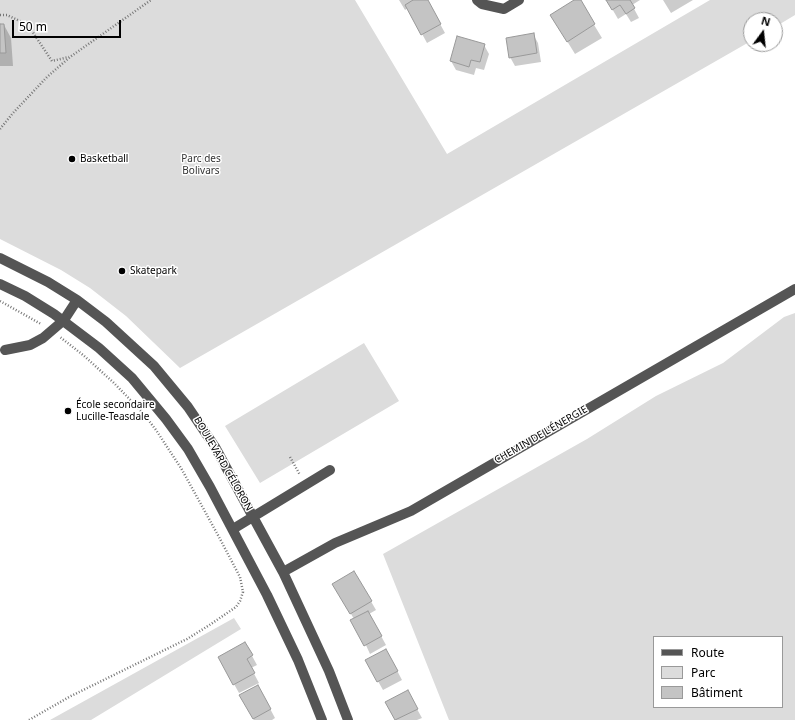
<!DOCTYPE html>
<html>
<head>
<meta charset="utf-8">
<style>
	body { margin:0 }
	#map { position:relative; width:795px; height:720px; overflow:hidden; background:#fff; font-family:"Noto Sans",sans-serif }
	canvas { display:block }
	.legend { position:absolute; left:653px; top:636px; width:130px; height:72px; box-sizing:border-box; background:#fff; border:1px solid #999; margin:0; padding:5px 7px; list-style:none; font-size:12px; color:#000 }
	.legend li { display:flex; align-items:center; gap:8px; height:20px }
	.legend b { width:20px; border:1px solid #999 }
	.north { position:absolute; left:743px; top:12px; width:40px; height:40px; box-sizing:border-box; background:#fff; border:1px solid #999; border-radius:50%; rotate:15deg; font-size:11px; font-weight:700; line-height:16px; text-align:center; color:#000 }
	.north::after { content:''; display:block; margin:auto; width:14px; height:18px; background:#000; clip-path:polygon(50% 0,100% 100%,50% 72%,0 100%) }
	.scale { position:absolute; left:12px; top:20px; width:109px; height:18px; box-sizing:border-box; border:2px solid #000; border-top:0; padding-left:5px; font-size:12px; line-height:14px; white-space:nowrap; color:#000; -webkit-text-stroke:3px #fff; paint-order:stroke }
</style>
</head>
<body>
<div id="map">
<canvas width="795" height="720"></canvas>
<ul class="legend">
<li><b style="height:5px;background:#555"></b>Route</li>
<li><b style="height:11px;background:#dcdcdc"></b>Parc</li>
<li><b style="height:11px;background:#c4c4c4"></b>Bâtiment</li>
</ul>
<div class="north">N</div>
<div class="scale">50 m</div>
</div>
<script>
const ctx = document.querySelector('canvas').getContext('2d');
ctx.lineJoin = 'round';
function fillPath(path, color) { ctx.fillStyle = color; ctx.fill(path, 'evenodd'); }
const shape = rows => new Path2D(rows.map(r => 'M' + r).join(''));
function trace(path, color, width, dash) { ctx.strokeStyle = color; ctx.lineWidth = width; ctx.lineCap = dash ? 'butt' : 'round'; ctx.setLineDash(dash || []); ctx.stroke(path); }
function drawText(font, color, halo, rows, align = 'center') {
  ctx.font = font + ' "Noto Sans",sans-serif'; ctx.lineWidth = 3; ctx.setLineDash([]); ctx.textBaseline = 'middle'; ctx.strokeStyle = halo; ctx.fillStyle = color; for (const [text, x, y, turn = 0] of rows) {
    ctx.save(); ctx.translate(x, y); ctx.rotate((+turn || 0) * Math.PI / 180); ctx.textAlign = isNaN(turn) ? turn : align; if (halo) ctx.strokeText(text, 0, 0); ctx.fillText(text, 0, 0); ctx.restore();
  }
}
fillPath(shape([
	[0,0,355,0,447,154,710,0,795,0,795,15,775,27,775,20,751,20,751,41,180,368,126,316,90,288,61,270,0,239],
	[795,313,795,720,449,720,383,554,587,439,656,396,723,363,784,317],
	[654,637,782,637,782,707,654,707],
	[364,343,399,401,260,483,225,426],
	[234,618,241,629,91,720,50,720]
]), '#dcdcdc');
fillPath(shape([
	[399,0,427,0,445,33,427,43,408,8,405,10],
	[576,0,579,0,602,38,575,54,559,28],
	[607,0,640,0,632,5,639,18,631,22,626,14,618,19],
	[663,0,693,0,671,13],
	[0,25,4,25,11,38,13,66,0,66],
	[533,34,538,43,541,62,515,66,510,57],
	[484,45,489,54,484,70,476,68,474,75,456,70,451,61],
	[354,572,376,610,369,614,386,645,370,654,354,619,334,585],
	[245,643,257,665,251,668,259,683,239,693,219,657],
	[391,659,402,680,383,690,366,660],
	[258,686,275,718,272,720,254,720,241,695],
	[412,700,422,718,417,720,396,720,386,702]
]), '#0003');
const building = shape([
	[413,0,428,0,441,24,421,35,405,5,413,0],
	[574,0,581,0,595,24,567,42,550,15,574,0],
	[606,0,630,0,635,8,626,14,620,5,612,10,606,0],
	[0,24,4,24,6,53,0,53,0,24],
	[534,33,537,53,509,58,506,38,534,33],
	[457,36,485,44,480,62,471,60,469,67,450,61,457,36],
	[354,571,372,601,350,614,332,584,354,571],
	[368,611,382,636,364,646,350,620,368,611],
	[245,642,253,655,247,659,255,673,233,685,218,657,245,642],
	[386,649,398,671,377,682,365,660,386,649],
	[258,685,271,709,253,719,239,695,258,685],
	[408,690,418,709,395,720,385,702,408,690]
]);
fillPath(building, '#c4c4c4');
trace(building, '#999', 1);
trace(shape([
	[0,15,7,15,22,22,32,31,52,61,69,57],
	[0,129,13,113,47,77,70,57,151,0],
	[0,301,41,324],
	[290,457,300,475],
	[29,720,69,697,187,639,208,626,236,607,240,601,243,592,240,577,219,537,181,468,156,430,143,413,113,382,83,355,60,337]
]), '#777', 2.5, [1, 2]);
trace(shape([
	[477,0,482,4,504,9,519,0],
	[0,258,48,282,77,300,106,322,154,366,188,407,215,447,283,572,329,671,348,720],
	[0,284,25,296,54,314,99,348,132,378,166,419,188,449,210,487,267,595,298,660,322,720],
	[5,350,30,345,43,338,64,320,77,300],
	[233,529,330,470],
	[283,572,335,543,411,511,795,289]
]), '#555', 10);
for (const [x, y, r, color] of [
	[72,159,4,"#000"],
	[122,271,4,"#000"],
	[68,411,4,"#000"]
]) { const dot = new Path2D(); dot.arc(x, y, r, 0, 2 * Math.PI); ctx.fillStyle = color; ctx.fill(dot); trace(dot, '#fff', 1.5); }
drawText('10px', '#000', '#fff', [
	["Basketball",80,159],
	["Skatepark",130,271],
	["École secondaire",76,405],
	["Lucille-Teasdale",76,417]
], 'left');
drawText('10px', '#333', '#fff', [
	["Parc des",201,159],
	["Bolivars",201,171]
]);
drawText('10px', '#000', '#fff', [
	["CHEMIN DE L'ÉNERGIE",541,435,-30],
	["BOULEVARD CÉLORON",223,464,60]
]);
</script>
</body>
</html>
